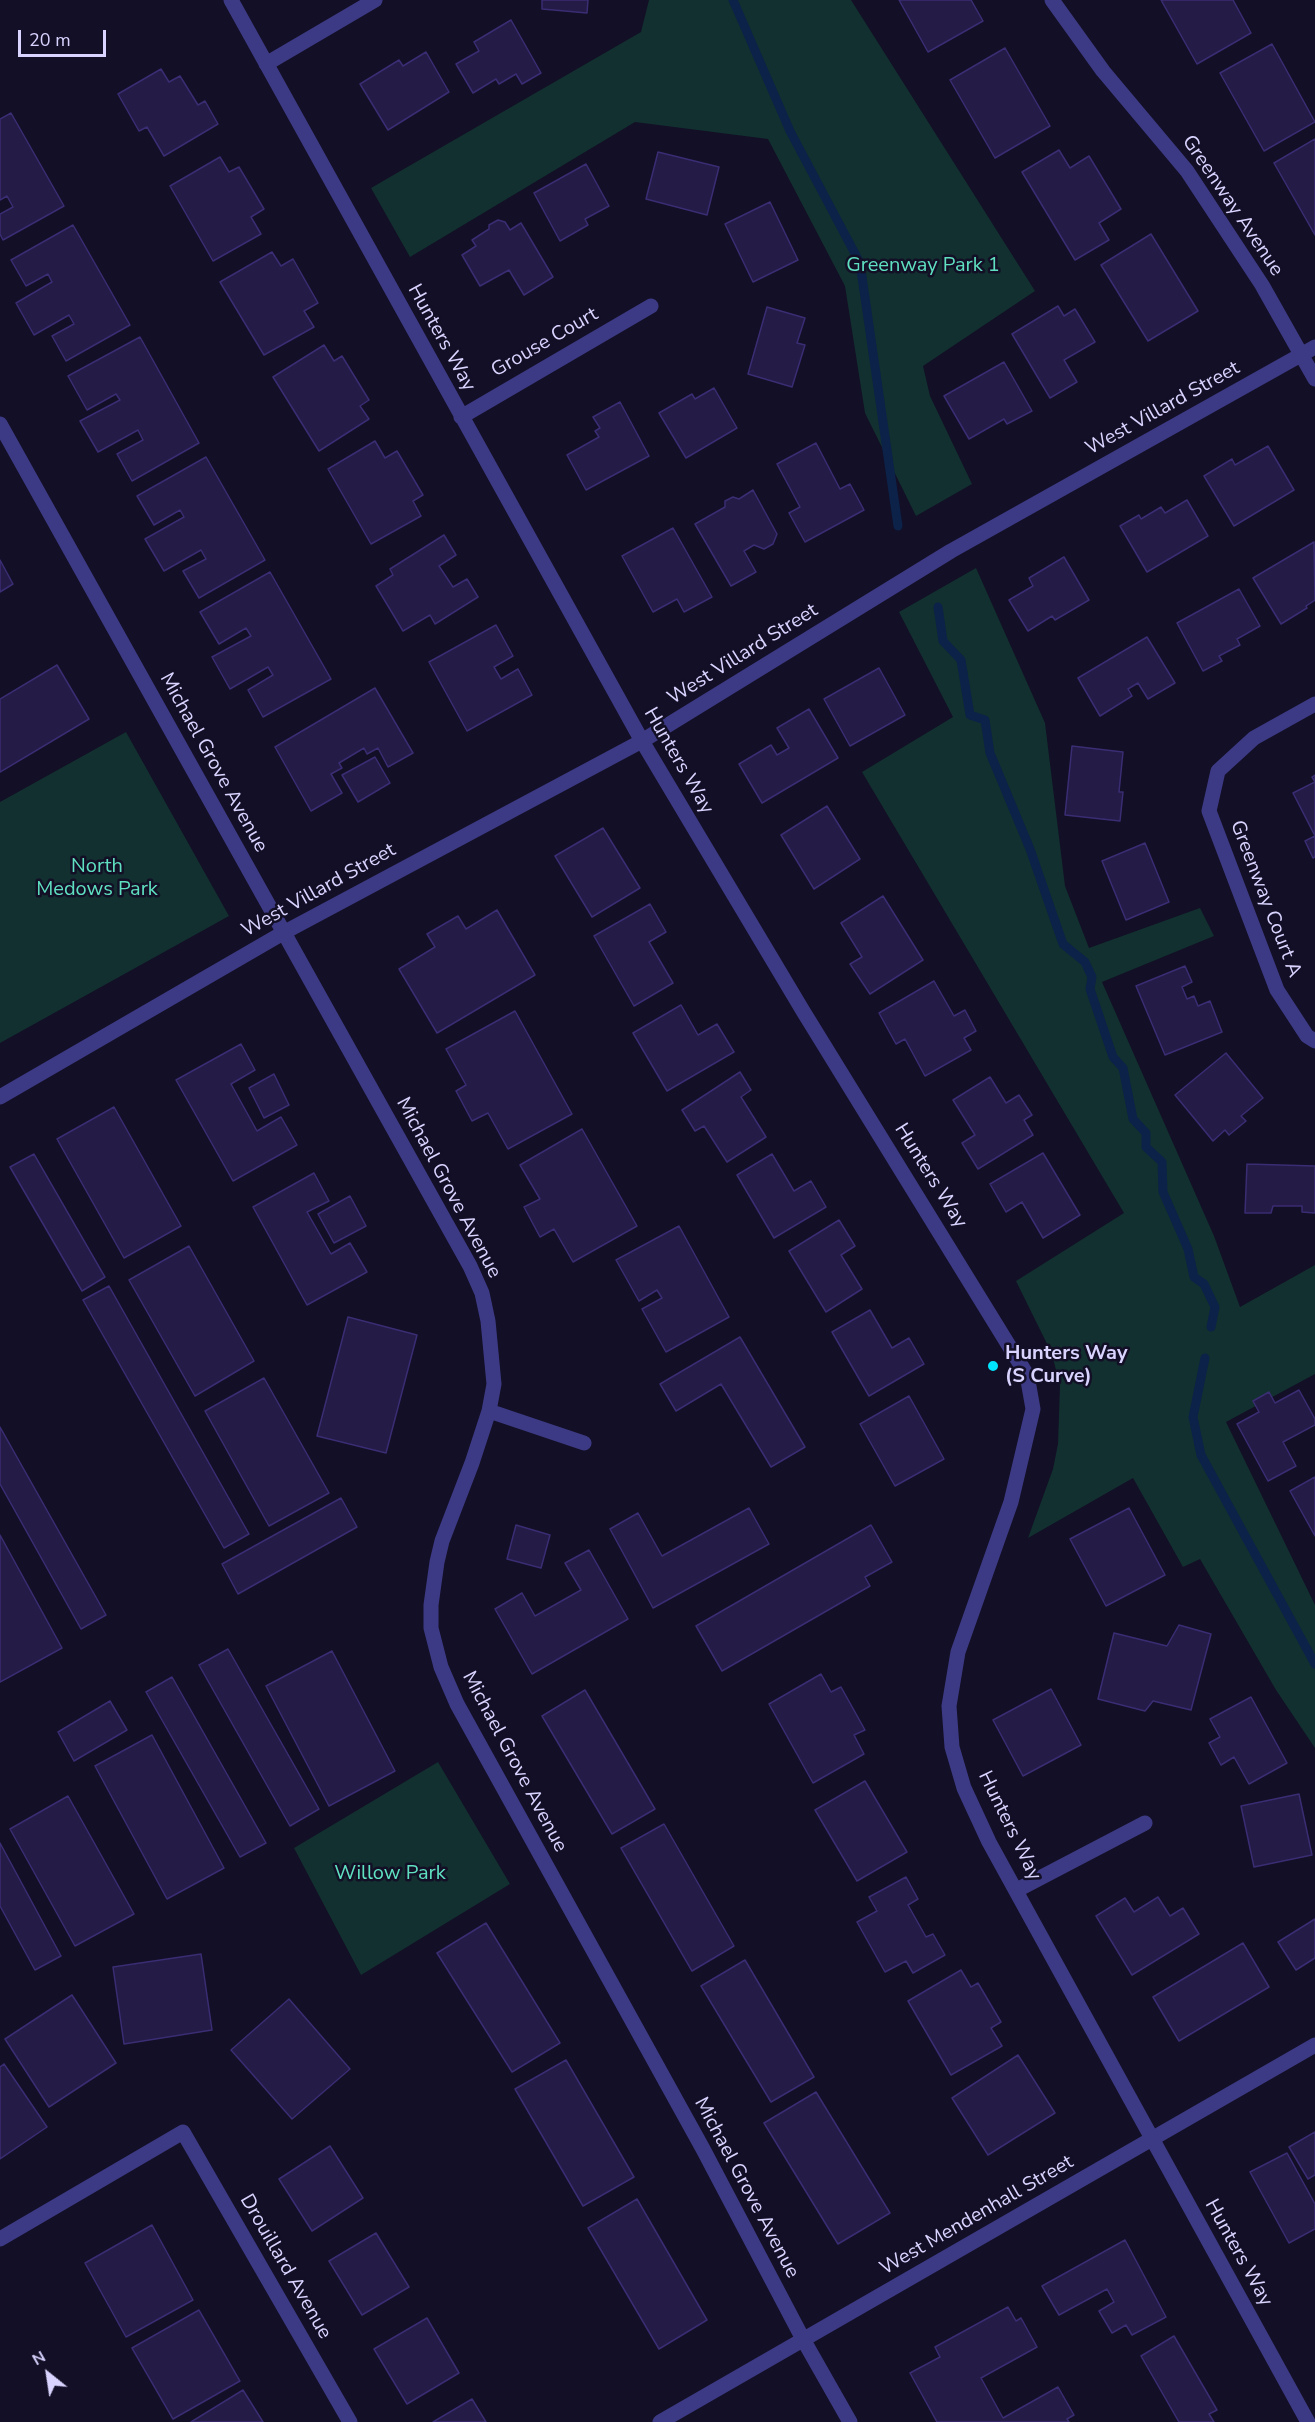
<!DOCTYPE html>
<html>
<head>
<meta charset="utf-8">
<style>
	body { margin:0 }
	#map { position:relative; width:1315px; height:2422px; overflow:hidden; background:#130f26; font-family:"Nunito Sans",sans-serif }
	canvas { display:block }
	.north { position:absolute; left:18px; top:2344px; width:60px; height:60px; -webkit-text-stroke:4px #130f26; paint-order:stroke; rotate:330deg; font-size:16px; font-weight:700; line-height:24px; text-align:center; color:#d9d4ff }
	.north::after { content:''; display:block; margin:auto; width:21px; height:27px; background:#d9d4ff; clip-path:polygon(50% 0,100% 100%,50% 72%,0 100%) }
	.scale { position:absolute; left:18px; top:30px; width:88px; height:27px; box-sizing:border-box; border:3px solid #d9d4ff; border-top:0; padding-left:8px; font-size:18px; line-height:21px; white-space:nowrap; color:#d9d4ff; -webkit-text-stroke:4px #130f26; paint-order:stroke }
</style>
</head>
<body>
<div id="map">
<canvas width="1315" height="2422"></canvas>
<div class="north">N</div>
<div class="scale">20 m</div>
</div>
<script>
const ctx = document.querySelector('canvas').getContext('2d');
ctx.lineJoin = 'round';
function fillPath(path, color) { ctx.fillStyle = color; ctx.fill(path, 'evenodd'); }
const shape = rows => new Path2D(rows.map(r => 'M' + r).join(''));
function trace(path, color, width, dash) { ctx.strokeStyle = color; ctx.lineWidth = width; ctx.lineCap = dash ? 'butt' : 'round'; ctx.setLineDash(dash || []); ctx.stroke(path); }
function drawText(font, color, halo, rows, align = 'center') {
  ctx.font = font + ' "Nunito Sans",sans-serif'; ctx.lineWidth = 5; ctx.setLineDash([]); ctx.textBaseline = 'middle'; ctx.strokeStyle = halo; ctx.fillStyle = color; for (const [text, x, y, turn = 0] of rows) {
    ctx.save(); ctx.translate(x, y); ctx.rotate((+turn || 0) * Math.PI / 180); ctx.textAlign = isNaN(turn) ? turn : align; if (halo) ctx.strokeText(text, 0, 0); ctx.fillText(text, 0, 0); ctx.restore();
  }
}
fillPath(shape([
	[649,0,851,0,1035,291,923,366,930,396,972,484,916,516,865,413,845,286,768,139,635,122,410,257,371,188,641,32],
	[976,568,1045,723,1065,886,1089,948,1200,908,1214,936,1102,982,1214,1236,1240,1307,1315,1265,1315,1374,1226,1422,1315,1605,1315,1748,1276,1690,1200,1559,1183,1567,1133,1478,1028,1538,1053,1469,1058,1444,1060,1386,1052,1354,1016,1281,1124,1213,862,772,953,717,899,612],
	[126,732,229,916,0,1043,0,802],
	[438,1762,510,1884,361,1975,294,1848]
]), '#12302f');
trace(shape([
	[733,0,790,131,860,263,898,526],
	[938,607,943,641,961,660,970,715,985,720,990,753,1030,849,1063,944,1085,962,1092,977,1090,989,1113,1057,1123,1068,1133,1119,1146,1133,1146,1147,1162,1162,1163,1192,1188,1249,1194,1277,1204,1284,1215,1307,1211,1327],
	[1205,1358,1193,1417,1201,1455,1315,1664]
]), '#0c2248', 9);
const building = shape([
	[542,0,588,0,587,13,542,9,542,0],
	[899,0,971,0,983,21,928,52,899,0],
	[1161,0,1233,0,1251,33,1197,64,1161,0],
	[511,20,541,73,522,84,516,74,499,84,496,79,473,93,456,64,479,51,474,42,511,20],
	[1272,44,1315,122,1264,151,1220,73,1272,44],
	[1005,48,1050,126,995,158,950,80,1005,48],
	[426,52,449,92,388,130,360,84,399,60,403,66,426,52],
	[161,69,169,82,180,76,198,105,205,101,218,124,164,156,147,127,139,131,118,94,161,69],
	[11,113,64,206,3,240,0,234,0,214,13,207,7,196,0,200,0,119,11,113],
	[1315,139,1315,235,1274,163,1315,139],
	[1059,150,1070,168,1089,156,1121,209,1099,223,1109,240,1075,260,1022,172,1059,150],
	[658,152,719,167,707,215,646,199,658,152],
	[220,157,229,172,239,167,264,209,251,217,261,234,213,261,170,186,220,157],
	[586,164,609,206,585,219,588,225,560,241,534,193,586,164],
	[770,202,798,260,753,282,725,224,770,202],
	[498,220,505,222,510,230,521,223,553,277,524,295,509,270,480,286,462,255,476,246,472,240,489,229,489,225,498,220],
	[73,225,130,325,66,361,52,336,74,324,69,315,34,335,16,303,52,282,48,274,26,286,11,260,73,225],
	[1151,234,1198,311,1148,341,1101,265,1151,234],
	[272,252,281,266,293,259,318,303,304,311,314,327,264,355,220,282,272,252],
	[1058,306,1064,316,1075,309,1095,342,1064,360,1077,382,1050,398,1012,334,1058,306],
	[767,307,805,318,797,343,805,345,792,387,748,374,767,307],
	[140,337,199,443,132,481,117,454,143,440,138,430,98,452,80,421,120,400,116,394,87,410,68,376,140,337],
	[324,345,334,361,342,356,369,400,360,406,369,419,319,451,273,377,324,345],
	[1004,362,1032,411,1007,424,1004,419,969,439,944,396,1004,362],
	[714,388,737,428,686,458,659,413,692,394,695,399,714,388],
	[620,402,649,456,586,490,567,455,599,437,595,431,600,428,593,417,620,402],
	[375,441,385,458,397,451,423,495,413,501,421,516,371,544,328,469,375,441],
	[816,443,840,489,850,484,864,510,805,542,789,513,800,507,777,464,816,443],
	[1268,446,1294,490,1234,526,1204,476,1232,459,1235,465,1268,446],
	[206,457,265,560,199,598,183,571,206,559,201,550,164,571,145,539,184,517,180,510,154,525,137,496,206,457],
	[753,490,777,534,773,544,764,549,754,545,744,551,756,572,731,586,695,524,725,507,725,501,733,497,739,499,753,490],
	[1187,500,1208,536,1147,572,1120,526,1139,515,1141,519,1161,507,1165,513,1187,500],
	[673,528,712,597,684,612,677,599,653,612,622,556,673,528],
	[444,535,456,555,439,566,453,587,467,579,478,597,435,624,430,615,403,631,376,586,393,575,390,569,444,535],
	[1314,542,1315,600,1306,606,1307,608,1281,624,1253,578,1314,542],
	[1064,557,1089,600,1055,620,1052,616,1028,631,1009,600,1033,586,1029,578,1064,557],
	[0,560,13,584,0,592,0,560],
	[270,572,331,679,263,717,248,690,273,675,268,667,230,689,212,657,251,636,246,628,219,644,200,612,270,572],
	[1239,589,1260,626,1237,639,1240,645,1219,656,1222,661,1203,671,1177,623,1239,589],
	[496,625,513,656,494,667,501,679,518,669,532,695,467,731,429,662,496,625],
	[1147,637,1175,683,1148,699,1138,683,1128,689,1132,696,1100,716,1078,678,1147,637],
	[57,665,89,719,0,772,0,699,57,665],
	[879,668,905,715,850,746,824,699,879,668],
	[375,688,413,753,388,767,378,748,367,754,364,748,339,763,342,768,331,774,342,793,311,811,275,747,375,688],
	[809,709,838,758,762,803,739,764,771,745,777,755,789,748,777,728,809,709],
	[1072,746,1123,752,1119,792,1123,792,1120,821,1065,815,1072,746],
	[375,757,390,783,358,802,342,775,375,757],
	[1315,775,1315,857,1313,858,1305,841,1315,836,1293,793,1315,782,1312,777,1315,775],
	[827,806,860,859,814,889,781,835,827,806],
	[603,828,640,888,592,917,555,856,603,828],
	[1145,843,1169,902,1126,920,1102,861,1145,843],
	[883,896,923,960,870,994,850,964,862,957,841,923,883,896],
	[650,904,666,932,649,942,673,983,634,1006,594,936,650,904],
	[497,910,535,975,437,1033,399,969,435,947,427,934,458,916,466,929,497,910],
	[1185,966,1192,982,1182,987,1187,999,1194,996,1198,1006,1210,1001,1222,1032,1165,1055,1136,986,1185,966],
	[934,981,954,1016,965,1010,976,1031,964,1038,971,1050,925,1076,905,1039,896,1044,879,1013,934,981],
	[681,1005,698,1035,717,1024,734,1052,667,1091,633,1033,681,1005],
	[515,1011,572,1114,508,1149,488,1113,472,1121,456,1091,466,1085,446,1049,515,1011],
	[241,1044,255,1070,231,1084,257,1131,281,1117,297,1145,233,1181,176,1080,241,1044],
	[1226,1053,1263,1098,1241,1116,1246,1121,1229,1135,1225,1130,1213,1141,1175,1095,1226,1053],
	[740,1072,751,1090,741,1097,766,1137,727,1162,704,1126,695,1131,682,1110,740,1072],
	[274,1074,289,1105,264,1118,249,1088,274,1074],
	[990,1077,1006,1103,1019,1095,1032,1115,1024,1120,1033,1135,978,1169,962,1143,975,1135,953,1100,990,1077],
	[114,1107,181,1226,124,1258,57,1139,114,1107],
	[582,1129,637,1226,573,1262,554,1229,540,1237,524,1207,540,1199,520,1165,582,1129],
	[1043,1153,1080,1215,1043,1238,1022,1202,1006,1212,990,1184,1043,1153],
	[34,1154,105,1277,82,1291,10,1167,34,1154],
	[772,1154,794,1191,811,1181,826,1207,774,1238,737,1175,772,1154],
	[1247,1164,1315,1166,1315,1213,1302,1212,1302,1206,1273,1206,1271,1213,1245,1213,1247,1164],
	[314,1173,329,1201,307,1212,331,1254,350,1243,367,1272,307,1305,253,1207,314,1173],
	[350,1196,366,1226,334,1243,318,1214,350,1196],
	[839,1220,855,1246,841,1255,862,1289,826,1312,789,1251,839,1220],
	[679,1226,729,1317,666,1352,642,1309,662,1298,657,1290,639,1301,616,1260,679,1226],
	[189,1246,254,1361,195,1396,129,1280,189,1246],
	[109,1286,249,1534,224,1548,83,1300,109,1286],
	[870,1310,892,1348,909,1338,924,1364,869,1396,832,1332,870,1310],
	[348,1317,417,1335,386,1453,317,1436,348,1317],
	[740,1337,805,1447,771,1467,721,1384,676,1411,660,1384,740,1337],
	[264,1378,329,1493,269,1526,205,1411,264,1378],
	[1299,1390,1315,1419,1315,1425,1283,1442,1296,1466,1268,1481,1237,1424,1259,1412,1253,1401,1269,1392,1275,1403,1299,1390],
	[909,1396,944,1459,895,1486,860,1424,909,1396],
	[0,1427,106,1615,81,1629,0,1484,0,1427],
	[1315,1477,1315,1536,1290,1491,1315,1477],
	[341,1498,357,1527,238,1594,222,1564,341,1498],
	[749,1508,769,1544,653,1608,610,1529,638,1513,662,1556,749,1508],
	[1129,1508,1165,1575,1106,1606,1070,1539,1129,1508],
	[516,1525,550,1535,541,1568,507,1559,516,1525],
	[871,1525,892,1562,865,1577,870,1586,722,1671,696,1626,871,1525],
	[0,1535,62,1648,0,1682,0,1535],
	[589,1550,628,1619,532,1674,495,1609,522,1593,535,1616,581,1590,565,1563,589,1550],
	[1179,1625,1211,1634,1191,1710,1153,1701,1145,1711,1098,1699,1114,1633,1167,1646,1179,1625],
	[228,1649,319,1809,290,1826,199,1665,228,1649],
	[332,1651,395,1771,329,1806,266,1686,332,1651],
	[821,1674,831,1692,841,1687,865,1730,854,1735,864,1754,813,1783,769,1704,821,1674],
	[172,1677,266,1843,240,1857,146,1692,172,1677],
	[1051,1689,1081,1745,1023,1776,993,1720,1051,1689],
	[585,1690,655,1809,612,1834,542,1716,585,1690],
	[1251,1697,1287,1763,1249,1784,1234,1757,1221,1765,1209,1743,1220,1737,1210,1719,1251,1697],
	[110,1701,127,1730,74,1761,58,1732,110,1701],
	[152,1735,224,1868,167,1899,95,1766,152,1735],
	[865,1781,907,1852,857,1881,815,1810,865,1781],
	[1299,1794,1312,1855,1254,1867,1241,1806,1299,1794],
	[68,1796,134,1914,75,1946,10,1829,68,1796],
	[664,1824,734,1946,692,1971,621,1848,664,1824],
	[0,1843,61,1956,35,1970,0,1906,0,1843],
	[906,1877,918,1899,908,1905,926,1937,933,1934,945,1955,913,1973,906,1961,885,1972,857,1922,877,1911,869,1897,906,1877],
	[1158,1897,1170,1916,1183,1908,1199,1934,1132,1975,1096,1916,1125,1898,1134,1912,1158,1897],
	[1315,1919,1315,1958,1296,1970,1278,1942,1315,1919],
	[486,1923,560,2043,512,2072,437,1953,486,1923],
	[1243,1943,1269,1987,1179,2041,1153,1997,1243,1943],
	[201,1954,212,2030,124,2044,113,1967,201,1954],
	[745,1960,814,2077,771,2102,701,1986,745,1960],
	[961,1970,971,1987,978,1983,1001,2022,991,2028,1002,2046,951,2075,908,2001,961,1970],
	[72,1995,116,2063,49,2107,5,2039,72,1995],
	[289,1999,350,2069,292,2119,231,2050,289,1999],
	[1018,2055,1055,2113,988,2155,952,2098,1018,2055],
	[566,2060,634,2177,583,2206,515,2089,566,2060],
	[4,2064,47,2127,0,2159,0,2067,4,2064],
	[816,2092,890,2213,838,2244,764,2123,816,2092],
	[1315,2132,1315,2175,1308,2179,1289,2147,1315,2132],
	[330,2146,363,2198,312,2231,279,2179,330,2146],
	[1287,2153,1315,2204,1315,2229,1289,2243,1250,2172,1287,2153],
	[637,2199,707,2320,659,2349,588,2228,637,2199],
	[152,2225,193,2300,126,2337,85,2263,152,2225],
	[376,2233,409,2287,362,2315,329,2261,376,2233],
	[1125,2240,1166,2317,1132,2335,1126,2325,1112,2333,1099,2311,1114,2302,1107,2289,1059,2315,1042,2286,1125,2240],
	[1008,2307,1016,2321,1021,2318,1037,2347,981,2378,1003,2418,1058,2387,1074,2415,1067,2419,1069,2422,937,2422,910,2373,940,2357,935,2347,1008,2307],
	[199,2310,240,2381,173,2419,132,2348,199,2310],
	[427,2318,459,2373,407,2404,374,2349,427,2318],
	[1174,2336,1217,2410,1209,2414,1214,2422,1179,2422,1141,2356,1174,2336],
	[243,2390,263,2422,191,2422,243,2390],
	[472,2399,486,2422,433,2422,472,2399]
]);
fillPath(building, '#241b47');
trace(building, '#3b2d73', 1.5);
trace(shape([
	[231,0,642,741,803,1011,1027,1375,1033,1409,1011,1502,958,1652,949,1706,952,1747,964,1788,989,1842,1308,2422],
	[1052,0,1103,71,1187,171,1262,285,1315,379],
	[266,64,375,0],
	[461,417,651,306],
	[0,424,470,1266,482,1293,488,1321,494,1384,489,1411,472,1463,442,1541,437,1562,431,1605,431,1628,441,1667,457,1704,703,2149,804,2341,850,2422],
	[1315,704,1254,738,1218,771,1209,811,1277,990,1307,1036,1315,1041],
	[0,1097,283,933,642,741,951,551,1315,347],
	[489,1411,584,1443],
	[1017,1890,1145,1823],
	[0,2239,183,2132,350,2422],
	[660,2422,1315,2045]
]), '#3d3a85', 15);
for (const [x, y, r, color] of [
	[993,1366,6,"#00e5ff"]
]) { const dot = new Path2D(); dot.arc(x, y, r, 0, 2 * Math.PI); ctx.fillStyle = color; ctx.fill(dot); trace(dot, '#130f26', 2); }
drawText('20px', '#d9d4ff', '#130f26', [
	["Greenway Avenue",1232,206,56],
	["Hunters Way",441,338,61],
	["Grouse Court",545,343,-30],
	["West Villard Street",1163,409,-29],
	["West Villard Street",743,655,-32],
	["Hunters Way",678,761,60],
	["Michael Grove Avenue",213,763,61],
	["West Villard Street",319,891,-29],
	["Greenway Court A",1265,899,69],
	["Hunters Way",930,1176,58],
	["Michael Grove Avenue",448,1188,62],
	["Michael Grove Avenue",514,1762,62],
	["Hunters Way",1009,1826,64],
	["Michael Grove Avenue",746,2188,62],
	["West Mendenhall Street",977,2216,-30],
	["Hunters Way",1238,2253,61],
	["Drouillard Avenue",285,2267,60]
]);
drawText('20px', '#5fe0c0', '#130f26', [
	["Greenway Park 1",923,266],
	["North",97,867],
	["Medows Park",97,890],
	["Willow Park",390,1874]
]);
drawText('bold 20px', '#d9d4ff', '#130f26', [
	["Hunters Way",1005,1354],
	["(S Curve)",1005,1377]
], 'left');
</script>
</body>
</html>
